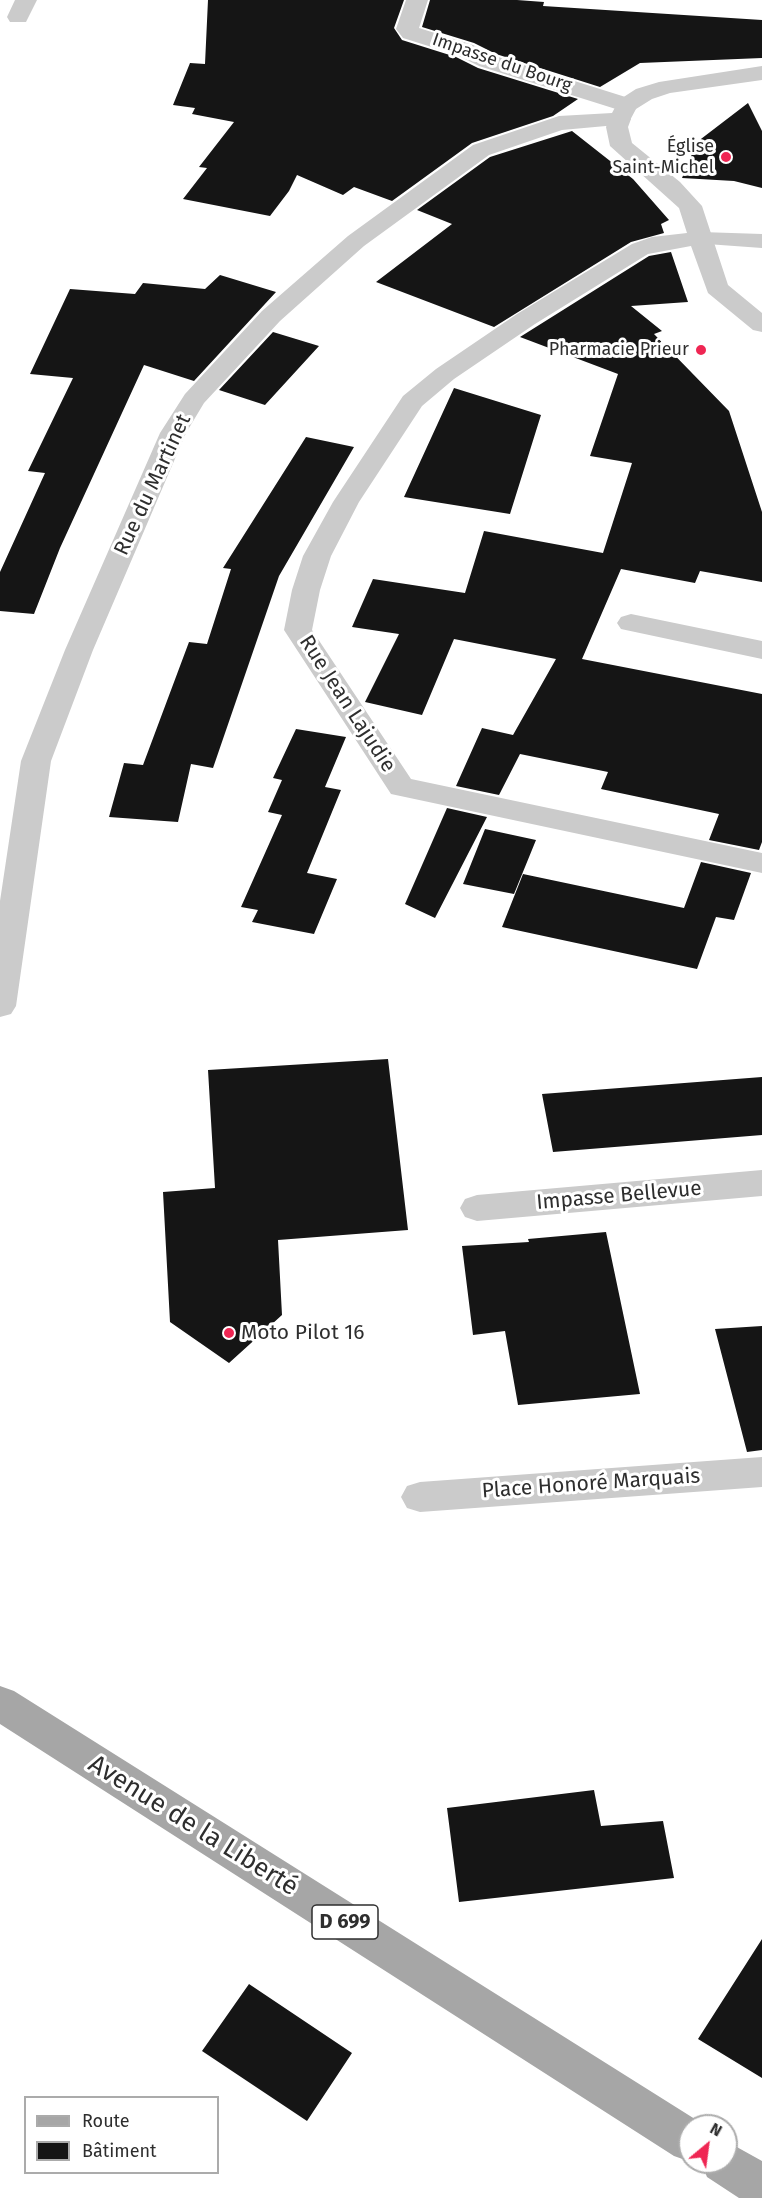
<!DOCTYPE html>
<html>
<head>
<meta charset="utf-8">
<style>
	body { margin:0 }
	#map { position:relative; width:762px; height:2198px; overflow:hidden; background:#fff; font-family:"Fira Sans",sans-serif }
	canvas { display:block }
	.legend { position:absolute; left:24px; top:2096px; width:195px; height:78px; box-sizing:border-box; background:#fff; border:2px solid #ababab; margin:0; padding:8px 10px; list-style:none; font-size:18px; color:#2e2e2e }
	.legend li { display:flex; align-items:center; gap:12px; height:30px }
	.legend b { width:30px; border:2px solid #ababab }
	.north { position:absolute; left:678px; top:2114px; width:60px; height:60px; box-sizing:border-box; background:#fff; border:2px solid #ababab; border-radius:50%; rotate:29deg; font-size:16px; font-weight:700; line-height:24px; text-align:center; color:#2e2e2e }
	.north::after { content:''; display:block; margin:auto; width:21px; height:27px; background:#ef2653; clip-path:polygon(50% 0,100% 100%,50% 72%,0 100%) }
</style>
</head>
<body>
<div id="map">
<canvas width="762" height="2198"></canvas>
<ul class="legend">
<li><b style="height:8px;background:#a6a6a6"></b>Route</li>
<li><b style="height:16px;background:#151515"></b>Bâtiment</li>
</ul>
<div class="north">N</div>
</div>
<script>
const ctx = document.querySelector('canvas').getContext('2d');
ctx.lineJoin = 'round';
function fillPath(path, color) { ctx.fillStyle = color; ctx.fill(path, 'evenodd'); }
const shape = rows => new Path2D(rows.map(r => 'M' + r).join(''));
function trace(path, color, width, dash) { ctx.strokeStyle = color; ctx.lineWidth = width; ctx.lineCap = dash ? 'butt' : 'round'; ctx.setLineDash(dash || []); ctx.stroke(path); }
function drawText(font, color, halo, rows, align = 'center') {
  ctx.font = font + ' "Fira Sans",sans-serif'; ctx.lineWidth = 6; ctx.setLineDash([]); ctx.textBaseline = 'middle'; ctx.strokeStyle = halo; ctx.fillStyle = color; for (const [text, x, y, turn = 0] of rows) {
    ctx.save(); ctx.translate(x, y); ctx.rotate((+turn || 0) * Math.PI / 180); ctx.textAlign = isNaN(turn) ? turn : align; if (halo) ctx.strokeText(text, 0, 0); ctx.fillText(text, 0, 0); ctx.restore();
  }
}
fillPath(shape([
	[208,0,404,0,394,28,402,40,456,57,478,68,578,99,553,116,472,143,392,201,354,187,343,195,297,175,289,191,270,216,183,199,207,168,199,167,234,122,192,114,195,108,173,105,190,63,205,64],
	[430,0,517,0,544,2,543,6,762,20,762,58,640,63,600,87,496,54,474,43,422,27],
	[748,103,762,131,762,188,734,181,682,178,697,142],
	[572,131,633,179,669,220,661,224,664,233,631,242,494,327,376,282,452,224,417,210,490,157],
	[671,252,688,302,631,306,662,331,654,334,729,411,762,512,762,582,700,571,695,583,621,569,582,659,762,694,762,842,759,850,709,840,719,814,601,789,608,772,520,754,499,795,456,786,482,728,513,735,556,659,454,639,422,715,365,702,399,634,352,627,373,579,465,593,484,531,603,553,632,463,590,456,618,374,520,337,649,256],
	[220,275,276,292,194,381,144,365,60,548,34,614,0,611,0,572,45,473,28,471,73,378,30,374,70,289,135,294,143,283,205,289],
	[273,332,319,346,265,405,219,390],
	[454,388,541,415,510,514,404,497],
	[306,437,354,447,279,576,213,768,191,764,178,822,109,817,124,763,143,765,189,642,207,644,231,569,223,568],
	[296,729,346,737,325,787,341,790,307,873,337,879,314,934,252,922,258,910,241,907,282,815,268,812,282,780,273,778],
	[447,808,487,817,435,918,405,904],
	[485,829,536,840,514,894,463,884],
	[701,862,751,873,734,920,716,917,697,969,502,927,523,874,684,908],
	[388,1059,408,1230,278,1240,282,1315,229,1363,170,1322,163,1192,215,1188,208,1070],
	[762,1077,762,1135,553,1152,542,1094],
	[606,1232,640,1394,518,1405,505,1331,473,1335,462,1246,529,1242,528,1239],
	[762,1326,762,1450,747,1452,715,1329],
	[594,1790,601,1826,663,1821,674,1878,459,1902,447,1808],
	[762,1939,762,2078,698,2039],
	[249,1984,352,2053,307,2121,202,2051]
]), '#151515');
fillPath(shape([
	[701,232,762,234,762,248,693,243,690,238,693,233,701,232]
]), '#cbcbcb');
fillPath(shape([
	[15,0,37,0,26,22,10,22,7,17,15,0],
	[406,0,428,0,419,28,473,45,495,56,635,100,638,105,635,110,619,110,479,66,457,55,403,38,396,29,406,0],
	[620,112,628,114,631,119,628,127,632,143,680,182,702,206,728,285,762,313,762,332,753,330,708,293,691,246,648,254,535,324,454,379,422,406,359,502,331,556,320,590,312,630,411,779,762,853,762,873,391,794,284,630,292,590,303,556,333,502,403,396,436,369,517,314,632,244,652,237,687,233,679,208,610,146,606,127,612,114,620,112],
	[631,614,762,641,762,659,621,629,617,623,621,617,631,614],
	[762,1170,762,1196,477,1221,465,1217,460,1208,465,1199,477,1195,762,1170],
	[762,1457,762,1487,420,1512,407,1508,401,1497,407,1486,420,1482,762,1457]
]), '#cbcbcb');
fillPath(shape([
	[762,66,762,80,670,93,652,99,636,109,628,124,562,130,489,155,364,246,280,321,204,403,186,433,93,650,51,761,16,1006,11,1014,0,1017,0,901,21,761,65,650,160,433,185,394,262,311,348,236,473,145,559,116,612,113,619,100,636,89,659,82,762,66]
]), '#cbcbcb');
fillPath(shape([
	[0,1686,14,1691,706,2126,690,2126,691,2162,674,2156,0,1724,0,1686],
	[726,2141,762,2161,762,2198,739,2198,707,2177,701,2162,726,2162,726,2141]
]), '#a6a6a6');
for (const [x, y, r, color] of [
	[726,157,6,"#ef2653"],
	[701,350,6,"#ef2653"],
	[229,1333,6,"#ef2653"]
]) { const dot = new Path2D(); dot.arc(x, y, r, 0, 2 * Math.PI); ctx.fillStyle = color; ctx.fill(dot); trace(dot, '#fff', 2); }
drawText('18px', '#2e2e2e', '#fff', [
	["Impasse du Bourg",502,63,19]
]);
drawText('18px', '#2e2e2e', '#fff', [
	["Église",714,147],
	["Saint-Michel",714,168],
	["Pharmacie Prieur",689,350]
], 'right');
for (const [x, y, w] of [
	[345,1922,66]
]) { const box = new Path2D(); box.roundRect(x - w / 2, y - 17, w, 34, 4.5); ctx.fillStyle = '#fff'; ctx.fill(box); trace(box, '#2e2e2e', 1.5); }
drawText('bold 20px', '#2e2e2e', null, [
	["D 699",345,1922]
]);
drawText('21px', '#2e2e2e', '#fff', [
	["Rue du Martinet",153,485,-65],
	["Rue Jean Lajudie",347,704,57],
	["Impasse Bellevue",619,1196,-5],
	["Place Honoré Marquais",591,1484,-4]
]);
drawText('21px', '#2e2e2e', '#fff', [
	["Moto Pilot 16",241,1333]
], 'left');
drawText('26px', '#2e2e2e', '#fff', [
	["Avenue de la Liberté",193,1826,32]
]);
</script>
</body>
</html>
